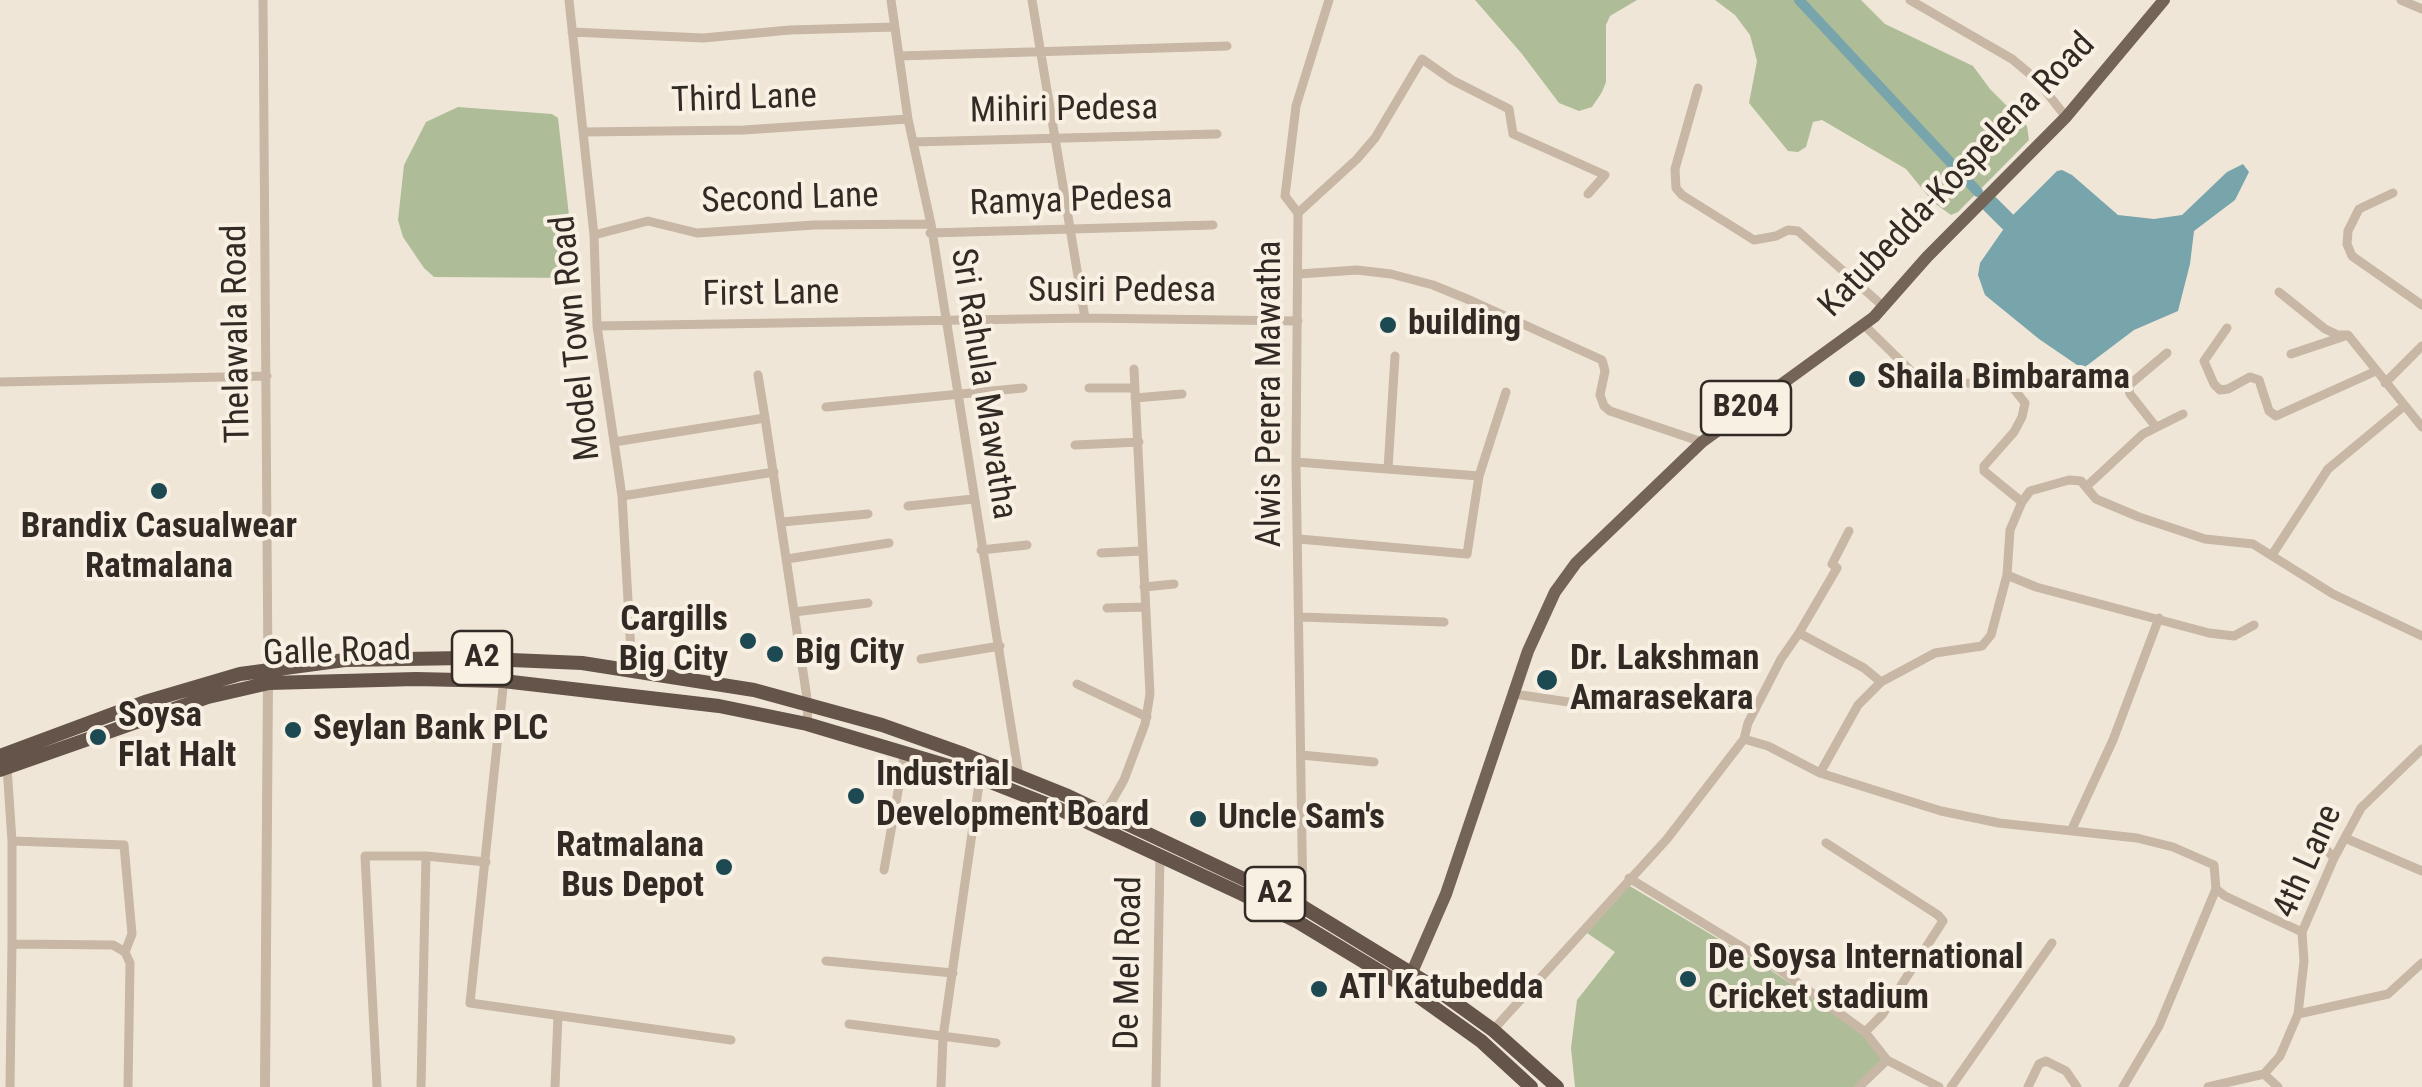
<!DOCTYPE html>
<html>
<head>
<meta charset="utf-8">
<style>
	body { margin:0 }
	canvas { display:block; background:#efe6d7 }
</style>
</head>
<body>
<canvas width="2422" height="1087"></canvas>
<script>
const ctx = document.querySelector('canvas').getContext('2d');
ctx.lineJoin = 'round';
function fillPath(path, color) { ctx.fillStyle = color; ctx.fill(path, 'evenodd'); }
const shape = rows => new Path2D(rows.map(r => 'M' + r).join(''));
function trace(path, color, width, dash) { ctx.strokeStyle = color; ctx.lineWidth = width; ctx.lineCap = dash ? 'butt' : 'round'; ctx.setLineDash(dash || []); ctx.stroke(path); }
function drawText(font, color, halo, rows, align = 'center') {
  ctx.font = font + ' "Roboto Condensed",sans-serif'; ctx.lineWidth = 8; ctx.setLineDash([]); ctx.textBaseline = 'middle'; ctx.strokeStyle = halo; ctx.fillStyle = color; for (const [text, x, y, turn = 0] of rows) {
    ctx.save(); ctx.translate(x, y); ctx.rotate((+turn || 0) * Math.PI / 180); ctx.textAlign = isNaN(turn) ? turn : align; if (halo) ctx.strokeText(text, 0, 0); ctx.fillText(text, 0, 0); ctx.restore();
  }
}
fillPath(shape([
	[1475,0,1637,0,1610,16,1606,25,1606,82,1602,92,1592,107,1579,111,1559,103,1522,54],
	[1715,0,1861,0,1885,24,1973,66,1990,89,2027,126,2029,140,1958,212,1951,215,1933,202,1906,169,1822,120,1813,122,1806,147,1798,152,1788,151,1749,103,1757,61,1750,35,1735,15],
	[458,107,552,114,558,118,576,278,434,277,424,268,403,237,398,220,404,165,426,122],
	[1628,885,1769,969,1858,1029,1883,1059,1855,1087,1575,1087,1571,1048,1577,1000,1615,952,1587,933]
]), '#aebd98');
fillPath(shape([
	[2243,164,2249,172,2235,200,2194,231,2190,264,2178,311,2134,330,2085,367,2080,367,2039,339,1985,295,1978,275,1980,263,2014,214,2057,171,2062,170,2072,175,2118,215,2154,219,2182,215,2227,172]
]), '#78a4ab');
trace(shape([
	[1799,0,1978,192]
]), '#78a4ab', 10);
trace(shape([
	[1990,204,2008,222]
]), '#78a4ab', 18);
trace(shape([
	[263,0,268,668],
	[569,0,594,235,597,326,622,496,632,670],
	[891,0,908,119,931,224,1019,776],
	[1032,0,1085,318],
	[1910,0,2012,59,2036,79,2066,117],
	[2401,0,2422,9],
	[572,32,703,38,790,30,894,27],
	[899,56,1227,46],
	[1698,88,1675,169,1676,188,1682,195,1754,240,1776,236,1788,230,1798,231,1884,307],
	[583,132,744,130,908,119],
	[913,142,1217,134],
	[2393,193,2359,209,2348,231,2347,244,2352,256,2422,305],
	[1298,213,1285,196,1296,106,1329,0],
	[930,233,1213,225],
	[594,235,648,221,697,233,814,225,931,224],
	[1299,274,1357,270,1391,274,1433,285,1472,301,1602,360,1605,371,1600,395,1604,406,1610,411,1702,442],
	[2279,292,2325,329,2338,335,2348,335,2422,427],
	[1864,325,1914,374,1926,380,1944,384,2000,382,2014,389,2025,403,2022,417,2014,432,1984,466,1984,471,2022,502,2030,491,2069,480,2081,481,2096,499,2139,517,2205,539,2253,544,2333,594,2422,636],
	[597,326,1085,318,1298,321],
	[2227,328,2204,361,2214,384,2220,390,2228,389,2250,377,2259,380,2269,411,2276,416,2376,371],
	[2291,354,2345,336],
	[758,375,765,418],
	[0,382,267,376],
	[2385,383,2422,346],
	[1089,388,1135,388],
	[1135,398,1182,394],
	[826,407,1023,388],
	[2156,427,2130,394,2128,386,2167,353],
	[614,442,765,418,808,705,807,724],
	[1075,445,1139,442],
	[1296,462,1479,476],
	[1388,469,1395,356],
	[2087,486,2143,434,2183,414],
	[622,496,774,472],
	[908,506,973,499],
	[782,522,868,514],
	[1299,539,1467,554,1479,476,1506,392],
	[981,550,1027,545],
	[1101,553,1141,551],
	[2272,555,2328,469,2404,406],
	[787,559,889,543],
	[2007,575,2036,587,2209,633,2234,636,2254,625],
	[1144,587,1174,584],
	[1107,608,1145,607],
	[794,612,868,603],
	[1300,617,1444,622],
	[1799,633,1837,568,1832,564,1849,531],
	[506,659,470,1003,731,1040],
	[921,659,1000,646],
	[1077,684,1147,717],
	[1514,694,1609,708,1636,704],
	[1744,739,1768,746,1820,773,1941,811,1999,823,2137,838,2173,847,2214,865,2216,889,2225,896,2302,932],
	[1301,755,1374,762],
	[7,767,12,841,12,944,113,945,125,952,130,963,128,1087],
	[1820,773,1858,705,1881,682,1935,653,1982,646,1991,635,2007,575,2010,530,2022,502],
	[1105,813,1124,780,1145,724,1150,694,1134,369],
	[2071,831,2113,740,2159,618],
	[2313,835,2334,858],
	[2345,838,2422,871],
	[12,841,124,845,132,934,125,952],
	[1826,843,1938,915,1943,921,1882,1015,1865,1032],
	[884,870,905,752],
	[1629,878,1780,970,1865,1032,1887,1060,1939,1087],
	[1303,907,1296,462,1298,213,1357,159,1375,138,1422,59,1452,80,1509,109,1513,134,1605,175,1588,194],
	[826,961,953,973],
	[2298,1014,2388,994,2422,963],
	[849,1024,996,1043],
	[1493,1030,1667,839,1744,739,1748,723,1781,659,1799,633,1864,668,1881,682],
	[2264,1074,2278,1087],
	[10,1087,12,944],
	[377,1087,365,856,426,856,486,862],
	[421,1087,426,856],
	[555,1087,558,1016],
	[941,1087,943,1037,980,777],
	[1156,1087,1160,855],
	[1859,1087,1887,1060],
	[1951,1087,2052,943],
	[2028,1087,2039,1064,2046,1061,2066,1071,2077,1087],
	[2123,1087,2159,1026,2216,889],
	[2208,1087,2264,1074,2280,1056,2298,1014,2304,961,2302,932,2334,858,2361,808,2422,749]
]), '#c7b7a4', 9);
trace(shape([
	[265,1087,268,678]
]), '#c7b7a4', 10);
trace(shape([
	[1409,979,1446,894,1528,651,1555,592,1576,563,1702,442,1874,317,1927,257,2066,117,2164,0]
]), '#746357', 12);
trace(shape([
	[0,756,145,702,240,674,345,660,464,658,582,663,754,690,882,725,961,753,1068,796,1303,907,1432,986,1493,1030,1557,1087],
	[0,770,208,697,269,683,416,679,503,681,719,706,807,724,955,768,1059,809,1242,894,1298,922,1404,986,1481,1041,1531,1087]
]), '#64544a', 14);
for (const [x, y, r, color] of [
	[1388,325,10,"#1d4952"],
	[1857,379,10,"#1d4952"],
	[159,491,10,"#1d4952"],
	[748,641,10,"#1d4952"],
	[775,654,10,"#1d4952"],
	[1547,680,12,"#1d4952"],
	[293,730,10,"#1d4952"],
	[98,737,10,"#1d4952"],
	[856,796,10,"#1d4952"],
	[1198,819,10,"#1d4952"],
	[724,867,10,"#1d4952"],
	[1688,979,10,"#1d4952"],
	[1319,989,10,"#1d4952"]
]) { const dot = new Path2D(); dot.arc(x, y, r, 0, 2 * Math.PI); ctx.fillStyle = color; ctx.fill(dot); trace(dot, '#f8f0e3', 4); }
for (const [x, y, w] of [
	[1746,408,90],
	[482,658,60],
	[1275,894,60]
]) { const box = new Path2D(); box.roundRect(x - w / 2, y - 27, w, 54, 8); ctx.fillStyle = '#f8f0e3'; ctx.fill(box); trace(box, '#322b25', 2.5); }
drawText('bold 32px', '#322b25', null, [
	["B204",1746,408],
	["A2",482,658],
	["A2",1275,894]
]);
drawText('35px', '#322b25', '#f8f0e3', [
	["Third Lane",744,100,-2],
	["Mihiri Pedesa",1064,111,-1],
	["Katubedda-Kospelena Road",1958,176,-46],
	["Second Lane",790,200,-2],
	["Ramya Pedesa",1071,202,-2],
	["Susiri Pedesa",1122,292],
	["First Lane",771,295,-1],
	["Thelawala Road",238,334,-91],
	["Model Town Road",577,338,-96],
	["Sri Rahula Mawatha",982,384,81],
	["Alwis Perera Mawatha",1271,394,-90],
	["Galle Road",337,653,-2],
	["4th Lane",2309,862,-66],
	["De Mel Road",1130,963,-89]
]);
drawText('bold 35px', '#322b25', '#f8f0e3', [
	["building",1408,325],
	["Shaila Bimbarama",1877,379],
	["Brandix Casualwear",159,528,"center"],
	["Ratmalana",159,568,"center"],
	["Cargills",728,621,"right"],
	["Big City",728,661,"right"],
	["Big City",795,654],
	["Dr. Lakshman",1570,660],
	["Amarasekara",1570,700],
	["Soysa",118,717],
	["Flat Halt",118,757],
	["Seylan Bank PLC",313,730],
	["Industrial",876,776],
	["Development Board",876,816],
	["Uncle Sam's",1218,819],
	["Ratmalana",704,847,"right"],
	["Bus Depot",704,887,"right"],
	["De Soysa International",1708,959],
	["Cricket stadium",1708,999],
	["ATI Katubedda",1339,989]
], 'left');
</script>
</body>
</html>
